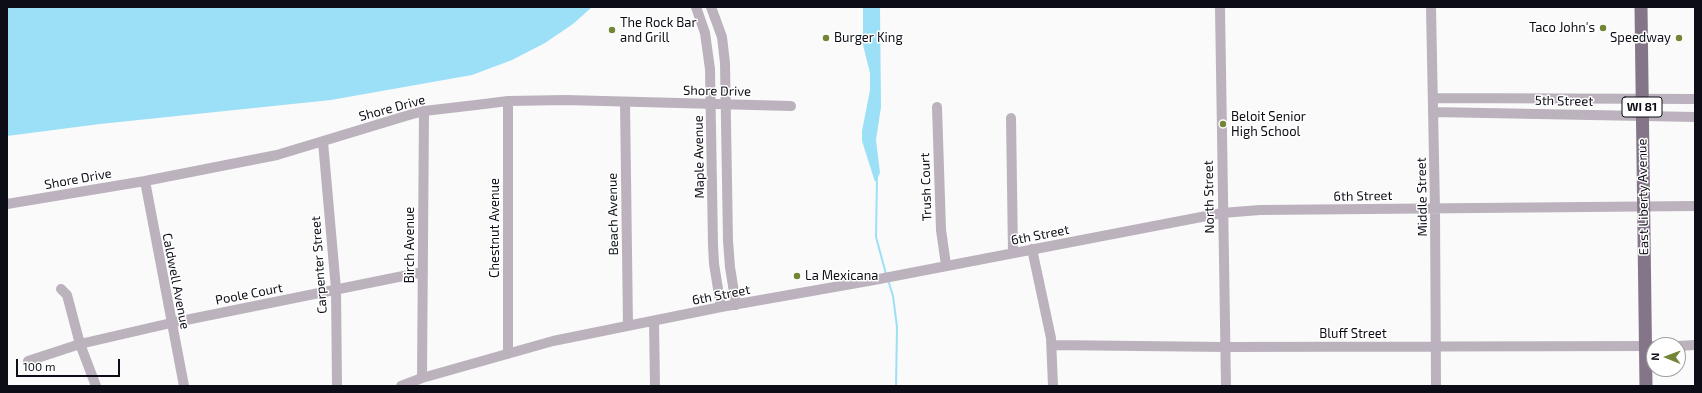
<!DOCTYPE html>
<html>
<head>
<meta charset="utf-8">
<style>
	body { margin:0 }
	#map { position:relative; width:1702px; height:393px; overflow:hidden; background:#fafafa; font-family:"Exo 2",sans-serif }
	canvas { display:block }
	.frame { position:absolute; inset:0; border:8px solid #0d0d17; pointer-events:none }
	.north { position:absolute; left:1646px; top:337px; width:40px; height:40px; box-sizing:border-box; background:#fff; border:1px solid #9e9ea2; border-radius:50%; rotate:271deg; font-size:11px; font-weight:700; line-height:16px; text-align:center; color:#0d0d17 }
	.north::after { content:''; display:block; margin:auto; width:14px; height:18px; background:#738636; clip-path:polygon(50% 0,100% 100%,50% 72%,0 100%) }
	.scale { position:absolute; left:16px; top:359px; width:104px; height:18px; box-sizing:border-box; border:2px solid #0d0d17; border-top:0; padding-left:5px; font-size:12px; line-height:14px; white-space:nowrap; color:#0d0d17; -webkit-text-stroke:3px #fff; paint-order:stroke }
</style>
</head>
<body>
<div id="map">
<canvas width="1702" height="393"></canvas>
<div class="frame"></div>
<div class="north">N</div>
<div class="scale">100 m</div>
</div>
<script>
const ctx = document.querySelector('canvas').getContext('2d');
ctx.lineJoin = 'round';
function fillPath(path, color) { ctx.fillStyle = color; ctx.fill(path, 'evenodd'); }
const shape = rows => new Path2D(rows.map(r => 'M' + r).join(''));
function trace(path, color, width, dash) { ctx.strokeStyle = color; ctx.lineWidth = width; ctx.lineCap = dash ? 'butt' : 'round'; ctx.setLineDash(dash || []); ctx.stroke(path); }
function drawText(font, color, halo, rows, align = 'center') {
  ctx.font = font + ' "Exo 2",sans-serif'; ctx.lineWidth = 3; ctx.setLineDash([]); ctx.textBaseline = 'middle'; ctx.strokeStyle = halo; ctx.fillStyle = color; for (const [text, x, y, turn = 0] of rows) {
    ctx.save(); ctx.translate(x, y); ctx.rotate((+turn || 0) * Math.PI / 180); ctx.textAlign = isNaN(turn) ? turn : align; if (halo) ctx.strokeText(text, 0, 0); ctx.fillText(text, 0, 0); ctx.restore();
  }
}
fillPath(shape([
	[7,7,592,7,573,24,545,43,512,60,472,75,331,100,100,124,7,136],
	[863,7,880,7,881,107,876,140,880,173,875,182,862,141,862,131,870,90,870,73,863,45]
]), '#9ce0f7');
trace(shape([
	[877,176,876,237,886,274],
	[888,280,893,296,897,327,896,386]
]), '#9ce0f7', 2);
trace(shape([
	[696,7,705,33,710,69,713,245,714,264,721,307],
	[711,7,722,37,725,63,728,241,730,267,736,305],
	[1220,7,1226,386],
	[1431,7,1435,209,1436,386],
	[1433,98,1695,99],
	[508,101,508,354],
	[625,102,628,326],
	[937,107,941,230,946,265],
	[1433,112,1695,117],
	[1011,118,1013,253],
	[323,142,336,289,337,386],
	[145,181,184,386],
	[7,204,145,181,277,155,409,115,424,111,476,105,508,101,566,100,791,106],
	[1032,249,1051,338,1053,386],
	[61,289,67,295,80,344,96,386],
	[654,321,655,386],
	[1052,345,1225,347,1654,346],
	[1678,346,1695,345],
	[28,361,80,344,171,323,423,272],
	[422,378,424,111],
	[401,386,422,378,553,341,721,307,874,280,1222,213,1260,210,1695,206]
]), '#bbb2bd', 10);
trace(shape([
	[1641,7,1646,386]
]), '#857589', 13);
for (const [x, y, r, color] of [
	[1603,28,4,"#738636"],
	[612,30,4,"#738636"],
	[826,38,4,"#738636"],
	[1679,38,4,"#738636"],
	[1223,124,4,"#738636"],
	[797,276,4,"#738636"]
]) { const dot = new Path2D(); dot.arc(x, y, r, 0, 2 * Math.PI); ctx.fillStyle = color; ctx.fill(dot); trace(dot, '#fff', 1.5); }
for (const [x, y, w] of [
	[1642,107,40]
]) { const box = new Path2D(); box.roundRect(x - w / 2, y - 10, w, 20, 3); ctx.fillStyle = '#fff'; ctx.fill(box); trace(box, '#0d0d17', 1); }
drawText('bold 12px', '#0d0d17', null, [
	["WI 81",1642,107]
]);
drawText('13px', '#0d0d17', '#fff', [
	["The Rock Bar",620,23],
	["and Grill",620,38],
	["Taco John's",1595,28,"right"],
	["Burger King",834,38],
	["Speedway",1671,38,"right"],
	["Beloit Senior",1231,117],
	["High School",1231,132],
	["La Mexicana",805,276]
], 'left');
drawText('13px', '#0d0d17', '#fff', [
	["Shore Drive",717,91,1],
	["5th Street",1564,101,1],
	["Shore Drive",392,108,-15],
	["Maple Avenue",699,157,-91],
	["Shore Drive",78,179,-10],
	["Trush Court",926,187,-92],
	["6th Street",1363,196,-1],
	["North Street",1209,197,-91],
	["Middle Street",1422,197,-91],
	["East Liberty Avenue",1643,197,-91],
	["Beach Avenue",613,214,-91],
	["Chestnut Avenue",495,228,-90],
	["6th Street",1040,235,-11],
	["Birch Avenue",410,245,-90],
	["Carpenter Street",319,265,-94],
	["Caldwell Avenue",176,281,79],
	["Poole Court",249,294,-11],
	["6th Street",721,295,-11],
	["Bluff Street",1353,334]
]);
</script>
</body>
</html>
